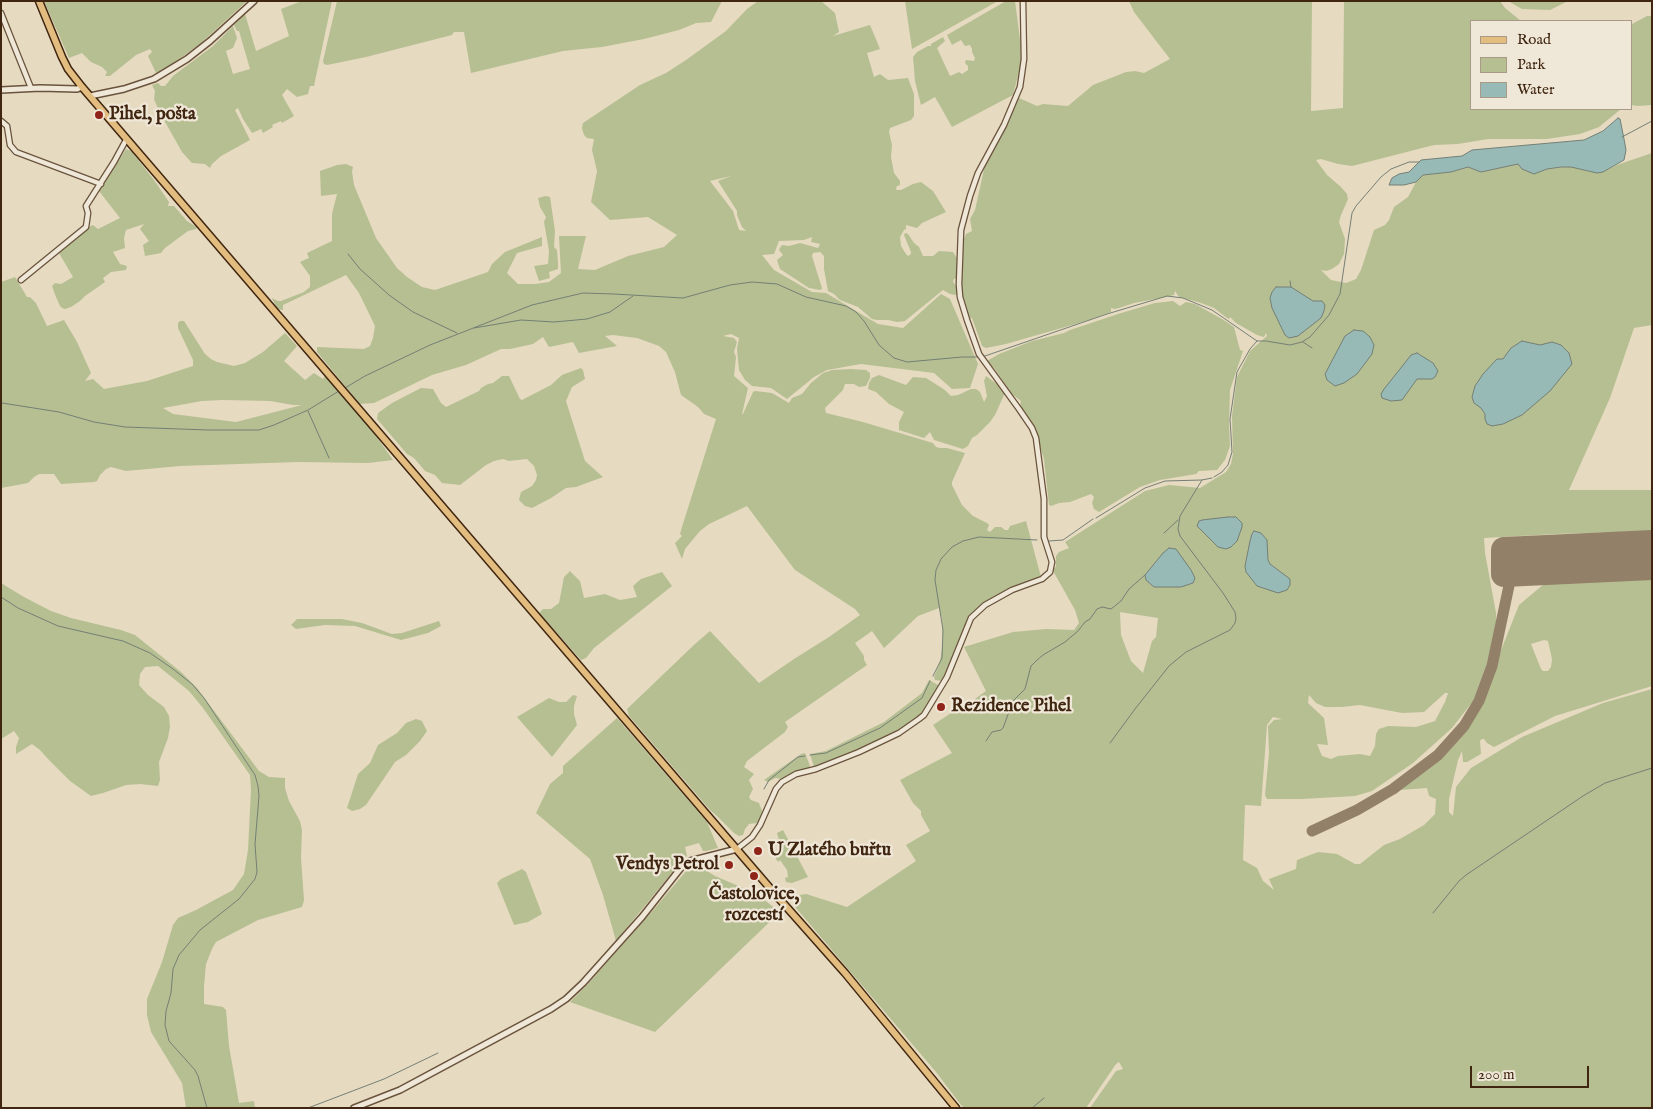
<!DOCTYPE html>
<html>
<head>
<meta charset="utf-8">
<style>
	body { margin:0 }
	#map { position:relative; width:1653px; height:1109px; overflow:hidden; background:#e6dac1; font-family:"IM FELL English",serif }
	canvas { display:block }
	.frame { position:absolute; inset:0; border:2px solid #402611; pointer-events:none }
	.legend { position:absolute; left:1470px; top:20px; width:162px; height:90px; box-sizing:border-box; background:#efe7d7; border:1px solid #a99a88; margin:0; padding:6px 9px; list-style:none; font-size:15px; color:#402611 }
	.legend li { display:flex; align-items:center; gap:10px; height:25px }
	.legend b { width:25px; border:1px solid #a99a88 }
	.scale { position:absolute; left:1470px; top:1066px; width:119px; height:22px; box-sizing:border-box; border:2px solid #402611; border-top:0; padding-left:6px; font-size:15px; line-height:18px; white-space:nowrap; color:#402611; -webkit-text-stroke:4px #efe7d7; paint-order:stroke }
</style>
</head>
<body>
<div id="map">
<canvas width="1653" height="1109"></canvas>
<div class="frame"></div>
<ul class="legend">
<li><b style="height:6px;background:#e3bd80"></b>Road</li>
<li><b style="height:14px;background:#b6bf92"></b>Park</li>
<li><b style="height:14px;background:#97bab7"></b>Water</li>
</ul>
<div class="scale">200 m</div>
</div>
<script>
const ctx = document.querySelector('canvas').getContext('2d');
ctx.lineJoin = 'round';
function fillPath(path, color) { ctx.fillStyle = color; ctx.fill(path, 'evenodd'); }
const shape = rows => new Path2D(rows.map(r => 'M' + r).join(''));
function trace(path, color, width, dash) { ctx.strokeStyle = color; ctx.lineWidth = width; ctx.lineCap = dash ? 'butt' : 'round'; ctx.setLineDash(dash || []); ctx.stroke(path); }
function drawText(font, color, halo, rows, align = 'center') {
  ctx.font = font + ' "IM FELL English",serif'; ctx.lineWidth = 4.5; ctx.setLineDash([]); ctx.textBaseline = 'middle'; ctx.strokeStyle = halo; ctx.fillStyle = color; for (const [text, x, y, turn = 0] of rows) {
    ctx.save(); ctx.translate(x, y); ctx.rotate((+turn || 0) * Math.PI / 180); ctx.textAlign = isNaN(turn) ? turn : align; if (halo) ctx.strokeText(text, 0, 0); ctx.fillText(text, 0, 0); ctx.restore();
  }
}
fillPath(shape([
	[44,1,247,1,201,43,171,65,156,73,148,56,152,52,150,49,136,55,110,76,105,76,107,72,102,67,91,62,82,53,69,58],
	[302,1,332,1,314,86,310,86,308,94,297,97,287,89,282,95,294,116,282,123,281,121,272,125,273,127,263,133,261,129,252,133,243,119,238,108,235,110,250,140,221,156,212,164,210,168,205,164,192,163,182,152,159,111,154,99,155,91,152,85,158,83,161,86,165,86,173,76,213,46,233,26,237,38,233,48,226,51,233,74,250,69,239,31,237,31,234,25,245,14,256,51,289,36,281,9],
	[337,1,722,1,711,22,696,23,679,30,644,39,602,47,563,51,471,73,464,32,454,32,452,35,366,57,327,65,324,64,323,61],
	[758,1,821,1,835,13,839,32,833,36,870,25,880,49,867,53,874,77,880,74,888,80,908,78,914,94,914,116,911,120,890,128,889,132,892,145,891,157,894,173,900,181,900,185,897,186,896,189,897,190,901,190,913,184,921,182,933,191,946,212,922,223,917,228,906,225,906,229,904,230,900,237,901,246,906,254,908,256,911,254,911,252,904,235,905,233,908,234,914,243,919,247,923,256,933,256,939,251,953,252,957,258,957,278,954,279,953,282,957,287,958,294,955,295,950,294,943,290,905,321,897,322,888,320,877,320,872,319,858,307,840,300,834,294,828,291,824,269,824,256,820,252,813,253,812,256,821,285,822,289,820,290,809,288,780,269,777,260,783,255,779,250,780,248,782,245,789,246,800,243,818,248,820,244,811,242,812,237,804,240,779,241,774,254,762,255,774,270,812,292,826,293,878,324,903,328,941,294,950,299,978,364,970,388,952,389,934,373,861,364,827,370,814,377,787,399,771,388,752,386,745,380,739,370,737,349,739,338,731,334,723,336,734,338,737,342,734,352,736,357,734,376,748,388,742,414,743,414,753,392,755,391,772,393,789,403,792,398,802,394,811,383,823,373,832,370,851,369,866,370,870,373,870,378,866,386,859,387,854,384,845,384,843,390,825,408,826,413,863,422,933,443,936,447,940,448,947,448,965,453,952,482,952,485,962,505,973,516,987,523,989,525,987,530,990,532,995,527,1001,527,1005,530,1008,530,1010,526,1026,521,1041,577,1007,591,980,607,970,615,966,623,946,677,942,681,935,680,934,677,940,662,943,641,942,619,939,608,918,616,884,648,872,631,855,643,864,656,864,660,867,665,785,722,788,727,785,732,747,761,744,767,754,774,749,780,753,789,749,797,751,800,759,803,762,811,760,821,757,823,749,824,745,829,743,835,739,836,734,833,717,816,710,810,629,716,627,709,695,644,710,631,759,683,794,659,829,637,860,615,855,609,795,570,747,506,709,524,700,531,685,549,682,559,675,543,682,536,680,534,682,527,716,419,704,414,698,407,681,395,675,372,666,352,659,346,637,338,613,335,605,336,617,346,579,353,573,342,549,347,543,337,533,344,510,349,501,349,466,365,432,375,374,403,360,404,317,352,317,347,364,349,370,346,373,338,375,326,359,293,346,275,283,305,283,310,277,309,272,298,278,301,281,301,304,292,310,287,310,276,300,262,309,258,307,253,332,241,332,214,337,194,321,196,320,171,337,165,346,164,353,167,352,172,354,185,376,238,397,268,407,277,422,287,435,290,488,272,492,264,505,252,542,237,542,246,517,253,507,273,518,284,535,284,549,282,561,273,559,236,586,236,578,269,595,270,628,256,664,247,677,235,648,217,610,220,591,202,597,171,592,150,594,139,587,138,584,135,582,128,583,123,640,85,666,73,686,60,726,31,747,9],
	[731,176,718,181,737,211,737,215,742,227,746,231,739,230,733,211,710,181],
	[905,1,998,1,912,49],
	[1006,1,1015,1,1021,47,1021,64,1013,95,952,127,935,97,921,105,915,81,913,57,917,52,928,46,931,46,931,44,943,37,945,41,937,48,950,76,959,72,962,74,968,70,968,66,965,63,966,60,974,61,975,58,972,52,972,49,970,45,965,46,961,40,952,45,947,35],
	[1129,1,1312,1,1311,111,1343,108,1344,1,1500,1,1505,8,1521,21,1472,21,1472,109,1621,109,1599,127,1580,134,1547,139,1488,139,1458,144,1434,145,1352,166,1338,164,1321,159,1316,160,1327,175,1341,187,1347,194,1348,199,1341,215,1339,222,1345,239,1344,254,1339,264,1332,269,1326,271,1321,270,1331,280,1346,283,1356,279,1361,270,1374,230,1385,225,1389,220,1394,207,1408,197,1416,182,1423,175,1451,172,1468,167,1481,172,1518,164,1534,174,1547,169,1561,167,1571,167,1588,171,1603,172,1617,165,1652,153,1652,325,1634,328,1610,398,1569,490,1652,490,1652,531,1555,534,1484,538,1485,553,1496,613,1496,631,1499,644,1473,701,1452,728,1413,763,1372,791,1355,796,1302,799,1267,799,1265,795,1269,753,1268,726,1274,720,1282,719,1273,717,1267,725,1261,806,1245,805,1243,860,1257,868,1263,881,1274,890,1269,879,1296,869,1297,860,1318,852,1337,854,1355,864,1360,864,1384,845,1400,839,1424,825,1435,814,1436,799,1429,796,1427,788,1400,790,1396,785,1404,777,1435,753,1463,725,1482,698,1519,605,1544,584,1652,578,1652,686,1555,716,1494,747,1487,743,1484,739,1482,739,1480,741,1481,754,1467,762,1463,762,1462,751,1458,760,1449,799,1449,812,1453,816,1456,787,1471,768,1522,737,1603,703,1652,689,1652,1108,1090,1108,1116,1071,1123,1069,1119,1062,1116,1064,1086,1108,965,1108,961,1105,936,1072,796,908,795,902,796,899,800,895,806,894,847,907,916,861,906,845,930,831,921,815,921,811,913,803,900,780,952,753,933,725,954,711,971,702,986,691,964,647,1013,632,1046,629,1074,630,1079,623,1075,610,1052,569,1056,567,1056,556,1059,552,1069,548,1065,542,1145,491,1169,485,1200,488,1226,472,1231,464,1233,454,1232,416,1237,377,1250,351,1267,336,1266,333,1264,337,1257,335,1236,323,1230,317,1229,319,1227,318,1214,308,1201,303,1179,297,1175,291,1174,295,1166,297,1134,303,1119,308,1115,309,1111,308,1111,312,1086,321,1006,344,986,348,982,346,972,318,970,318,963,300,961,283,962,268,962,259,963,255,962,244,966,234,972,231,970,219,975,210,985,165,1019,98,1037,106,1043,104,1068,106,1093,85,1126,72,1135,71,1144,73,1170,59,1134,12],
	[1120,612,1158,618,1156,637,1152,641,1143,673,1131,661,1121,635],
	[1544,640,1548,641,1552,659,1551,667,1548,671,1543,671,1541,669,1531,644],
	[1445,693,1448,693,1445,702,1435,721,1416,727,1388,726,1379,729,1376,734,1375,746,1370,756,1360,754,1338,756,1331,759,1322,756,1317,744,1328,745,1324,718,1308,703,1309,695,1316,703,1325,707,1342,707,1360,705,1402,713,1424,712],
	[1508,1,1568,1,1550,10,1522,9],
	[1647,16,1652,16,1652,105,1637,106,1632,105,1632,24],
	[126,149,131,151,154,180,169,202,168,206,174,206,187,221,197,227,196,229,188,231,165,248,161,253,145,256,143,245,149,241,140,229,144,224,126,230,124,238,125,248,113,252,120,264,127,266,126,270,111,272,103,278,105,282,85,296,80,301,71,307,65,309,62,308,60,306,56,297,52,286,55,283,61,284,73,277,59,253,89,227,93,225,98,229,120,218,99,191],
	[546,196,550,197,555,231,554,247,557,250,558,263,558,269,549,272,550,278,539,281,534,266,548,264,549,251,544,222,546,217,540,207,538,198],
	[15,277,27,297,30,297,36,303,47,326,64,320,77,342,91,373,85,381,93,379,104,389,147,381,193,366,193,360,178,328,178,323,180,321,184,321,205,354,211,359,217,362,234,366,245,363,263,352,285,333,297,346,284,361,305,380,314,373,323,379,325,376,374,433,393,460,368,463,298,462,180,466,126,471,111,467,106,469,100,475,97,481,94,482,61,484,54,474,39,474,34,477,28,483,1,488,1,282],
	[223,400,270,401,293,405,302,405,236,422,173,414,163,408,202,401],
	[1173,301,1180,306,1186,302,1195,304,1222,319,1234,327,1240,350,1243,351,1230,390,1229,426,1230,446,1225,460,1217,470,1199,471,1196,474,1160,480,1140,487,1099,512,1094,509,1092,503,1094,497,1091,494,1070,502,1059,503,1051,506,1049,505,1044,459,1036,434,1020,406,1021,401,1012,394,994,368,987,363,987,361,999,354,1032,341,1064,333,1070,330,1118,314,1155,303],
	[581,368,583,370,585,379,572,387,566,401,585,461,603,477,576,487,566,488,551,498,532,508,525,506,519,500,521,492,532,486,536,480,537,475,534,466,527,459,509,461,503,459,494,461,486,465,460,485,442,483,435,475,425,471,414,458,407,454,377,419,378,413,392,403,421,388,433,389,441,403,446,407,479,391,481,388,488,384,493,383,502,376,509,376,520,399,522,400,551,385,562,375],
	[879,375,906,385,913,377,926,378,945,390,951,396,958,395,971,389,976,389,980,392,984,402,987,396,984,381,986,376,1001,387,1004,391,1004,395,995,415,990,422,977,435,972,438,968,446,963,449,934,440,930,432,924,438,899,430,899,422,904,412,889,404,876,392,868,389,869,383,872,378],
	[570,571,580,581,584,598,605,594,620,600,637,597,633,586,641,579,662,572,672,586,594,648,586,658,581,660,539,613,543,609,551,609,559,603,564,577],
	[1,583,24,597,51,611,71,618,121,630,135,635,181,672,197,688,259,771,269,777,285,778,285,788,289,801,300,821,302,830,301,858,304,900,302,907,258,920,216,942,212,949,206,964,204,986,204,1004,223,1007,226,1010,229,1046,239,1103,254,1101,255,1108,186,1108,182,1083,151,1032,147,1015,147,999,162,962,173,925,178,918,196,910,233,890,244,874,248,850,251,789,250,775,203,708,189,691,158,666,145,667,140,674,139,685,148,695,164,707,169,716,170,727,168,738,159,762,160,780,158,786,140,784,126,785,103,793,91,796,70,781,48,759,40,750,32,744,16,754,16,747,19,738,14,731,1,739],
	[297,619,342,619,362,623,392,634,402,633,439,621,441,626,428,633,401,640,355,626,325,625,296,629,291,625],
	[929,680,938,685,938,688,927,709,920,717,902,729,880,740,814,767,810,754,826,751,884,722,922,693],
	[573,695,577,696,574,706,574,714,577,725,552,757,517,717,549,698,559,702,566,702],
	[617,718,707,822,718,848,706,851,703,851,699,843,685,847,687,856,684,858,616,941,603,895,590,859,536,813,550,784,563,773,563,766],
	[416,719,422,721,427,731,420,741,406,755,395,762,366,805,360,809,352,811,347,808,358,774,370,763,378,745,397,733,406,723],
	[805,753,810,766,809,769,793,773,783,779,775,778,768,782,764,780,801,754],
	[783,830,808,877,792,883,786,882,785,878,788,877,787,870,780,860,778,862,773,854,781,848,777,833],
	[696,864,715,876,755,893,780,912,655,1032,570,1002,587,985,649,915,687,870],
	[522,869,526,872,542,914,528,922,514,925,497,883,501,879]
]), '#b6bf92');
const water = shape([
	[1618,118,1620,119,1624,139,1626,150,1624,160,1603,172,1597,173,1571,167,1561,167,1547,169,1534,174,1522,169,1518,164,1481,172,1468,167,1451,172,1423,175,1416,182,1404,185,1389,185,1392,178,1399,174,1409,172,1421,160,1462,156,1472,150,1584,140,1603,131,1618,118],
	[1276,287,1291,287,1313,301,1322,301,1325,305,1324,311,1321,318,1298,336,1289,338,1285,335,1272,308,1270,298,1272,292,1276,287],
	[1354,330,1363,331,1370,337,1374,345,1372,354,1357,374,1344,383,1335,386,1327,380,1325,374,1345,336,1354,330],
	[1522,341,1540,345,1552,342,1561,345,1569,353,1572,364,1550,391,1522,415,1503,424,1492,426,1487,424,1485,419,1485,414,1481,408,1474,403,1472,397,1475,386,1483,374,1497,359,1503,359,1511,348,1522,341],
	[1417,353,1433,363,1438,371,1435,377,1432,379,1417,379,1402,400,1391,401,1382,398,1381,394,1384,389,1404,364,1411,355,1417,353],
	[1228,517,1236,517,1242,523,1242,527,1237,541,1231,547,1226,549,1218,547,1197,526,1199,521,1202,520,1228,517],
	[1254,531,1261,533,1267,540,1268,560,1270,564,1290,579,1290,585,1287,590,1278,593,1257,586,1246,572,1245,566,1250,541,1252,534,1254,531],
	[1169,548,1176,549,1191,570,1195,578,1193,583,1181,587,1154,587,1146,580,1145,575,1163,553,1169,548]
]);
fillPath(water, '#97bab7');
trace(water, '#747f75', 1);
trace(shape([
	[1622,137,1652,121],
	[348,254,360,269,389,295,413,312,457,333],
	[1290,281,1291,287],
	[474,328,521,320,554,322,587,319,610,312,633,296],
	[1303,342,1312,348],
	[982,357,1107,314,1167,296,1183,298,1212,310,1257,341,1266,341,1290,345,1302,342,1310,337,1329,315,1340,294,1352,213,1356,206,1381,177,1391,169,1409,162,1419,162],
	[345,388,365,376,430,345,532,305,583,293,614,294,683,298,730,285,752,282,777,284,806,297,846,306,856,312,864,321,879,345,894,358,907,362,962,357,978,357],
	[2,403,59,412,94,422,125,427,208,430,259,430,274,425,308,410,339,391],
	[308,411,329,458],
	[1214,477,1222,472,1228,465,1232,452,1230,419,1237,372,1250,349,1257,341],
	[1096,518,1145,488,1165,481,1202,480,1212,478],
	[1164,533,1178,520],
	[1049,541,1063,540,1093,519],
	[1,597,18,608,58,626,123,641,150,653,173,669,192,684,204,698,255,775,258,786,259,796,255,844,257,872,255,879,239,899,200,930,179,955,173,969,171,993,166,1011,165,1025,169,1041,195,1070,198,1076,207,1108],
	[933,676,942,658,943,630,935,580,936,570,941,559,952,547,963,541,979,537,1037,540],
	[986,741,992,732,1001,730,1003,728,1013,701,1025,689,1031,666,1036,661,1043,655,1065,642,1078,631,1085,622,1090,619,1097,609,1102,607,1111,609,1121,601,1129,589,1145,575],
	[1110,743,1135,709,1169,666,1186,652,1230,630,1235,623,1236,618,1235,612,1223,593,1180,536,1178,529,1180,516,1202,480],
	[810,755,826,753,880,728,922,698,930,681],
	[764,789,769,780,798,757,805,756],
	[1433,913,1459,881,1466,875,1583,796,1605,783,1652,768],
	[308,1108,384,1079,438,1053],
	[1032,1108,1044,1098]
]), '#747f75', 1);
trace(shape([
	[1312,831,1357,810,1393,789,1438,755,1464,726,1479,701,1492,666,1514,562]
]), '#938069', 11);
trace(shape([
	[1652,543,1504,550,1504,574,1652,567]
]), '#938069', 26);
const minor = shape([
	[1,13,31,88],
	[1,121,7,126,10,145,16,152,101,184],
	[21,280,86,227,88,213,86,206,114,162,126,140],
	[737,849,752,837,760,825,776,789,782,782,796,774,816,769,859,752,899,733,919,719,924,715,947,677,971,618,985,605,1012,590,1042,579,1050,572,1052,562,1044,537,1044,499,1036,438,1032,428,1019,409,979,354,967,320,960,297,959,284,961,230,970,196,978,173,1004,125,1020,87,1024,59,1023,1]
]);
const tertiary = shape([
	[1,90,40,88,77,89,82,87],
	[90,96,124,89,154,79,187,59,210,41,254,1],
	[354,1108,400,1090,551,1009,566,999,583,983,642,917,684,864,690,861,737,849]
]);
const primary = shape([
	[39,1,62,57,68,69,82,87,775,894,845,973,956,1108]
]);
trace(minor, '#6a533d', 7);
trace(tertiary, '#6a533d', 8);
trace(primary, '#402611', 9);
trace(minor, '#efe7d7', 4.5);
trace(tertiary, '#efe7d7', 5);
trace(primary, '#e3bd80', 6);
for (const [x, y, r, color] of [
	[99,115,5,"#8f2418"],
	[941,707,5,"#8f2418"],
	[758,851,5,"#8f2418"],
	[729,865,5,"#8f2418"],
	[754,876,5,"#8f2418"]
]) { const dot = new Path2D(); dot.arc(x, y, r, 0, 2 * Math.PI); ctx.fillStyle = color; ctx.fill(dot); trace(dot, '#efe7d7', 2); }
drawText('bold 18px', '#402611', '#efe7d7', [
	["Pihel, pošta",109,115],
	["Rezidence Pihel",951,707],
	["U Zlatého buřtu",768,851],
	["Vendys Petrol",719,865,"right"],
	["Častolovice,",754,895,"center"],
	["rozcestí",754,916,"center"]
], 'left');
</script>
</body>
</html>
